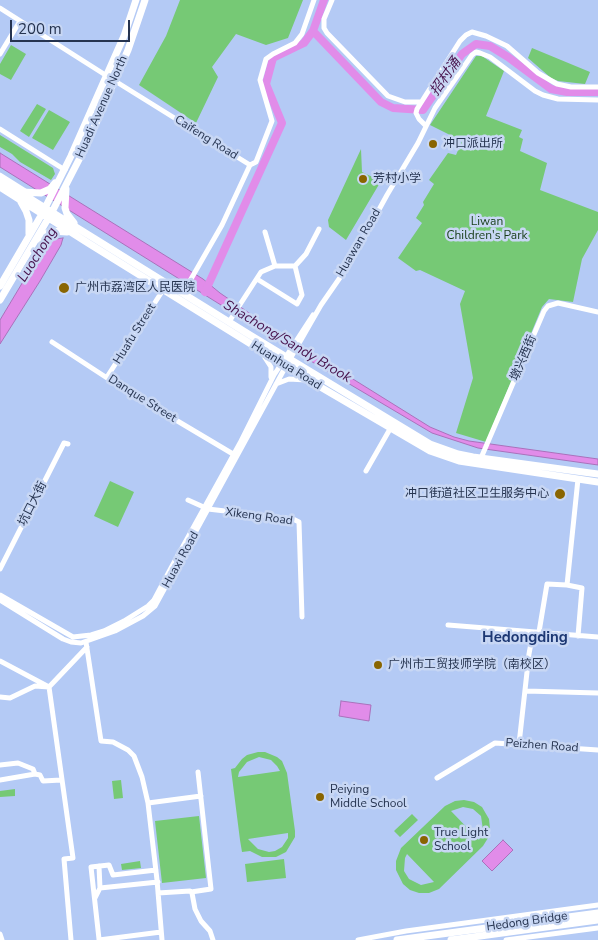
<!DOCTYPE html>
<html>
<head>
<meta charset="utf-8">
<style>
	body { margin:0 }
	#map { position:relative; width:598px; height:940px; overflow:hidden; background:#b4caf5; font-family:"Nunito Sans",sans-serif }
	canvas { display:block }
	.scale { position:absolute; left:10px; top:20px; width:120px; height:22px; box-sizing:border-box; border:2px solid #263450; border-top:0; padding-left:6px; font-size:15px; line-height:18px; white-space:nowrap; color:#263450; -webkit-text-stroke:4px #c8d7f4; paint-order:stroke }
</style>
</head>
<body>
<div id="map">
<canvas width="598" height="940"></canvas>
<div class="scale">200 m</div>
</div>
<script>
const ctx = document.querySelector('canvas').getContext('2d');
ctx.lineJoin = 'round';
function fillPath(path, color) { ctx.fillStyle = color; ctx.fill(path, 'evenodd'); }
const shape = rows => new Path2D(rows.map(r => 'M' + r).join(''));
function trace(path, color, width, dash) { ctx.strokeStyle = color; ctx.lineWidth = width; ctx.lineCap = dash ? 'butt' : 'round'; ctx.setLineDash(dash || []); ctx.stroke(path); }
function drawText(font, color, halo, rows, align = 'center') {
  ctx.font = font + ' "Nunito Sans","Noto Sans SC",sans-serif'; ctx.lineWidth = 5; ctx.setLineDash([]); ctx.textBaseline = 'middle'; ctx.strokeStyle = halo; ctx.fillStyle = color; for (const [text, x, y, turn = 0] of rows) {
    ctx.save(); ctx.translate(x, y); ctx.rotate((+turn || 0) * Math.PI / 180); ctx.textAlign = isNaN(turn) ? turn : align; if (halo) ctx.strokeText(text, 0, 0); ctx.fillText(text, 0, 0); ctx.restore();
  }
}
fillPath(shape([
	[180,0,303,0,288,38,266,45,236,34,212,67,218,77,196,123,139,85,166,36],
	[11,45,26,54,11,80,0,74,0,64],
	[532,48,590,72,585,84,558,81,551,78,528,58],
	[476,56,482,56,504,71,486,116,522,130,519,137,523,139,520,151,547,163,540,190,598,212,598,230,582,259,573,302,549,299,542,307,486,442,456,433,473,378,460,304,465,291,420,270,416,271,398,258,422,223,416,218,424,205,423,202,434,184,429,180,448,153,456,155,462,141,430,125],
	[37,104,46,109,29,137,20,131],
	[49,110,70,122,53,150,32,138],
	[0,135,53,168,55,174,51,180,20,162,12,154,0,147],
	[361,149,362,172,381,181,346,240,329,227,328,220],
	[110,481,134,492,118,527,94,516],
	[258,752,265,752,277,757,282,761,287,773,295,831,295,837,286,852,276,857,262,857,250,851,242,852,240,840,231,769,235,768,242,759,247,755],
	[259,757,271,760,277,766,280,771,238,777,239,772,247,762],
	[288,833,288,838,282,847,275,851,269,852,258,849,248,839],
	[121,780,123,798,114,799,112,781],
	[15,789,15,796,0,797,0,791],
	[464,800,474,802,482,807,489,819,490,829,488,838,483,846,439,889,429,893,419,893,410,890,403,884,396,870,396,861,401,848,445,806,455,801],
	[463,807,473,809,481,816,483,830,479,840,451,811],
	[407,854,434,882,421,885,409,879,404,871,405,858],
	[412,814,418,820,400,837,394,831],
	[199,816,206,878,162,883,155,821],
	[284,859,286,878,247,882,245,864],
	[140,861,141,868,122,870,121,864]
]), '#76c975');
const water = shape([
	[0,153,203,279,220,293,271,328,430,427,454,437,469,441,598,459,598,465,478,448,432,433,309,360,0,167,0,153],
	[63,238,61,245,40,281,0,344,0,320,48,240,63,238],
	[341,701,371,705,369,721,339,716,341,701],
	[503,840,513,850,492,871,482,861,503,840]
]);
fillPath(water, '#e18ce9');
trace(water, '#a972bb', 1);
trace(shape([
	[313,31,381,102,393,108,423,110,462,54,476,44,490,46,508,57,551,89,567,92,598,92],
	[205,292,282,123,266,84,273,58,304,43,313,31,324,0]
]), '#e18ce9', 8);
trace(shape([
	[332,0,324,19,324,28,327,33,388,96,405,102,421,102],
	[0,8,107,76],
	[0,54,20,21],
	[115,81,250,165,222,225,183,293],
	[426,126,419,119,416,113,417,109,460,41,466,35,472,32,486,36,507,46,538,73,557,84,571,87,598,87],
	[0,129,65,170],
	[250,165,256,162,272,121,260,80,266,59,273,54,295,43,302,34,314,0],
	[0,175,27,192],
	[265,232,275,266],
	[295,266,306,254,319,229],
	[229,322,241,303,261,272,275,266,295,266,302,295,297,304,257,279],
	[52,342,127,391,233,454],
	[262,353,271,367,271,377],
	[107,377,163,290],
	[276,384,289,379,306,380],
	[481,458,544,311,548,306,558,303,598,312],
	[366,471,390,429],
	[578,479,567,585,582,588,578,636],
	[188,500,208,509,293,519,299,522,302,617],
	[0,569,64,443,68,444],
	[0,595,73,637,91,635,104,631,124,621,148,606,154,600,171,568,240,443,274,375,313,315],
	[0,600,63,639,71,642,81,643,115,631,143,616,155,606,286,366,321,305,348,266,387,195,418,143,435,108,472,55,476,52,480,53,490,57,535,91,543,95,558,99,598,100],
	[448,625,598,637],
	[539,632,547,584,567,585],
	[86,642,101,741,113,742,128,750,134,756,142,777,148,803,157,880,162,940],
	[0,661,49,687,87,647],
	[526,691,598,693],
	[0,697,10,698,35,686,49,687,73,858,64,859,71,940],
	[519,744,529,654,533,632],
	[0,765,18,763,33,769,35,774],
	[437,778,495,743,598,750],
	[0,780,35,774,40,775,43,781,61,780],
	[148,803,201,796],
	[100,888,158,882],
	[191,892,211,889,198,772],
	[158,893,190,891,192,893,195,909,201,921,210,931,213,940],
	[95,898,100,888,99,866],
	[0,934,2,940],
	[99,939,91,867,109,865,113,875,156,870],
	[99,940,161,932],
	[358,940,406,931,598,905],
	[506,940,598,928]
]), '#fff', 5);
trace(shape([
	[0,180,250,335,430,444,458,454,473,457,598,474],
	[0,187,88,243,317,385,430,451,459,461,598,482],
	[66,189,65,208,67,214,74,223],
	[22,192,41,193,50,189,55,183],
	[21,202,26,211,29,220,29,234],
	[38,239,51,231,67,232],
	[0,286,42,214,71,156,124,36,136,0],
	[0,300,52,212,86,146,128,50,145,0],
	[397,940,598,913],
	[451,940,598,920]
]), '#fff', 7);
for (const [x, y, r, color] of [
	[433,144,5,"#896501"],
	[363,179,5,"#896501"],
	[64,288,6,"#896501"],
	[560,494,6,"#896501"],
	[378,665,5,"#896501"],
	[320,797,5,"#896501"],
	[424,840,5,"#896501"]
]) { const dot = new Path2D(); dot.arc(x, y, r, 0, 2 * Math.PI); ctx.fillStyle = color; ctx.fill(dot); trace(dot, '#c8d7f4', 2); }
drawText('12px', '#263450', '#c8d7f4', [
	["Huadi Avenue North",102,107,-66],
	["Caifeng Road",206,138,32],
	["Huawan Road",359,243,-60],
	["Huafu Street",135,334,-58],
	["墩兴西街",524,358,-67],
	["Huanhua Road",286,366,32],
	["Danque Street",142,399,32],
	["坑口大街",33,504,-63],
	["Xikeng Road",259,517,8],
	["Huaxi Road",181,560,-61],
	["Peizhen Road",542,746,4],
	["Hedong Bridge",527,922,-8]
]);
drawText('12px', '#263450', '#c8d7f4', [
	["冲口派出所",443,144],
	["芳村小学",373,179],
	["广州市荔湾区人民医院",75,288],
	["冲口街道社区卫生服务中心",549,494,"right"],
	["广州市工贸技师学院（南校区）",388,665],
	["Peiying",330,790],
	["Middle School",330,804],
	["True Light",434,833],
	["School",434,847]
], 'left');
drawText('12px', '#183d18', '#c8d7f4', [
	["Liwan",487,222],
	["Children's Park",487,236]
]);
drawText('italic 14px', '#48134d', '#c8d7f4', [
	["招村涌",446,77,-55],
	["Luochong",38,255,-58],
	["Shachong/Sandy Brook",287,342,31]
]);
drawText('bold 15px', '#1d3873', '#c8d7f4', [
	["Hedongding",525,638]
]);
</script>
</body>
</html>
